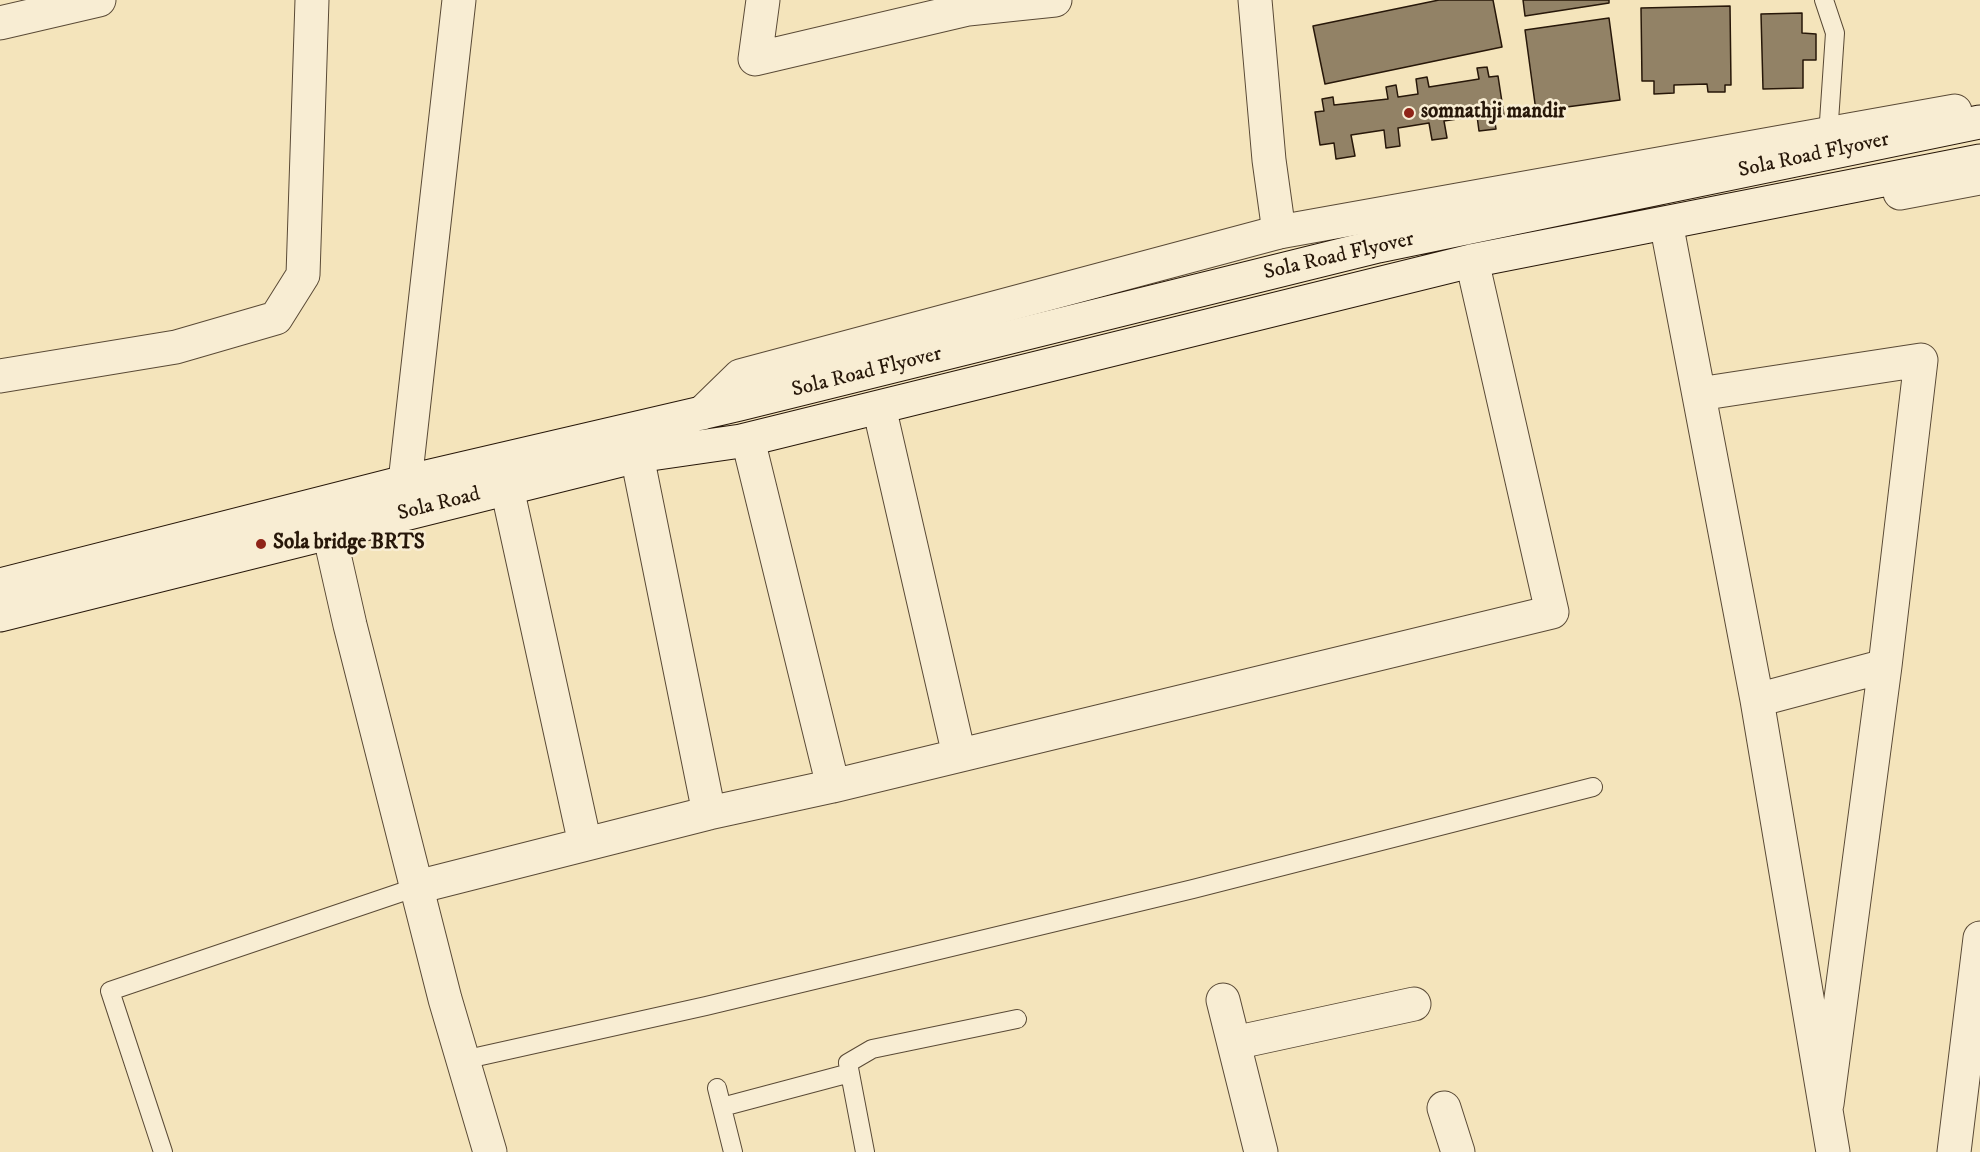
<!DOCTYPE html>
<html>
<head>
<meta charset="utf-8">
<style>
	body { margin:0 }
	canvas { display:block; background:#f4e4bb }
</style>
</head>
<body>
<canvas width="1980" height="1152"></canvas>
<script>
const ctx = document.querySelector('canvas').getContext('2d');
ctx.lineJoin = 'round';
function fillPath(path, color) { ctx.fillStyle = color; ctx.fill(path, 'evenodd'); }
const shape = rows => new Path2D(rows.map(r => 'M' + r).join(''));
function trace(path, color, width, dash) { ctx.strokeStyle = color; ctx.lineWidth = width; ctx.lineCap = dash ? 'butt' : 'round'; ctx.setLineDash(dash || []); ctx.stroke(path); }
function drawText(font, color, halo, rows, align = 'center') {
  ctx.font = font + ' "IM FELL DW Pica",serif'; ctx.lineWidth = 5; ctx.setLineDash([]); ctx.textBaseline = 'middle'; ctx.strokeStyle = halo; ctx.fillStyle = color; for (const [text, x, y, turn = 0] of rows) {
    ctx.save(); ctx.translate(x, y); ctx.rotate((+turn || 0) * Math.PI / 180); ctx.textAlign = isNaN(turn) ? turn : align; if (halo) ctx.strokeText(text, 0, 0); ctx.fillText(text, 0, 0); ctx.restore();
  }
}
const building = shape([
	[1439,0,1493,0,1502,47,1325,84,1313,26,1439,0],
	[1523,0,1609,0,1609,3,1525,16,1523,0],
	[1730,6,1731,85,1725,85,1725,92,1708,92,1707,84,1674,85,1674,93,1654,94,1654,81,1642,81,1641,8,1730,6],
	[1802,13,1802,33,1816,34,1816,60,1803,60,1803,88,1763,89,1761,14,1802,13],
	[1609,18,1620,100,1536,111,1525,30,1609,18],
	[1487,67,1489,77,1498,76,1504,115,1494,116,1496,129,1479,131,1477,116,1444,121,1447,138,1432,140,1429,123,1398,128,1400,146,1386,148,1384,130,1351,135,1355,156,1336,159,1334,143,1320,145,1315,112,1324,111,1322,99,1333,97,1334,105,1388,99,1386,87,1396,85,1398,97,1418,94,1416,79,1427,77,1429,87,1479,79,1477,68,1487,67]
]);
fillPath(building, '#928266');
trace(building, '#271709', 1.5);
const service = shape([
	[1824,0,1835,33,1828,136],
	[463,1060,706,1006,1193,889,1593,787],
	[717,1088,733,1152],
	[722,1107,850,1073],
	[163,1152,110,991,417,887],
	[865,1152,848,1063,872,1049,1017,1019]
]);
const minor = shape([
	[763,0,755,59,968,9,1055,0],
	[1255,0,1269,160,1279,232],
	[0,23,99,0],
	[1669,238,1757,700,1833,1152],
	[0,376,176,347,276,318,303,275,312,0],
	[1699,394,1921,360,1885,666,1827,1104],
	[882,420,959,755],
	[751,452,833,786],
	[637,456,709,813],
	[405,482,459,0],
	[507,488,585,844],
	[1757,700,1885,666],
	[417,887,709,813,833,786,1552,612,1475,274],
	[1223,1000,1261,1152],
	[1234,1043,1414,1004],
	[1444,1108,1458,1152]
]);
const tertiary = shape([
	[1900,193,1980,178],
	[702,413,740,376,1279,232,1955,111],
	[323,506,350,625,445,999,490,1152],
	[1954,1152,1980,938]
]);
const secondary = shape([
	[0,585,405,482,740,404,1378,246,1980,122],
	[0,615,637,456,741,441,1471,261,1980,161]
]);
trace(service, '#5a4a36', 20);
trace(minor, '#5a4a36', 35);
trace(tertiary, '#5a4a36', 35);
trace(secondary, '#271709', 35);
trace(service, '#f8edd3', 18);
trace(minor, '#f8edd3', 33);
trace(tertiary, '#f8edd3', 33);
trace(secondary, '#f8edd3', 33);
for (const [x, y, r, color] of [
	[1409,113,6,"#8f2418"],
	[261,544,6,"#8f2418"]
]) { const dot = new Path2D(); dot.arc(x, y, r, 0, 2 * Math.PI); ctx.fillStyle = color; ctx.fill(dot); trace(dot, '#f8edd3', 2); }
drawText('bold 21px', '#271709', '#f8edd3', [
	["somnathji mandir",1421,113],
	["Sola bridge BRTS",273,544]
], 'left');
drawText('21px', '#271709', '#f8edd3', [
	["Sola Road Flyover",1814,156,-12],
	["Sola Road Flyover",1339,257,-13],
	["Sola Road Flyover",867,373,-14],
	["Sola Road",439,505,-14]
]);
</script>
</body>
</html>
